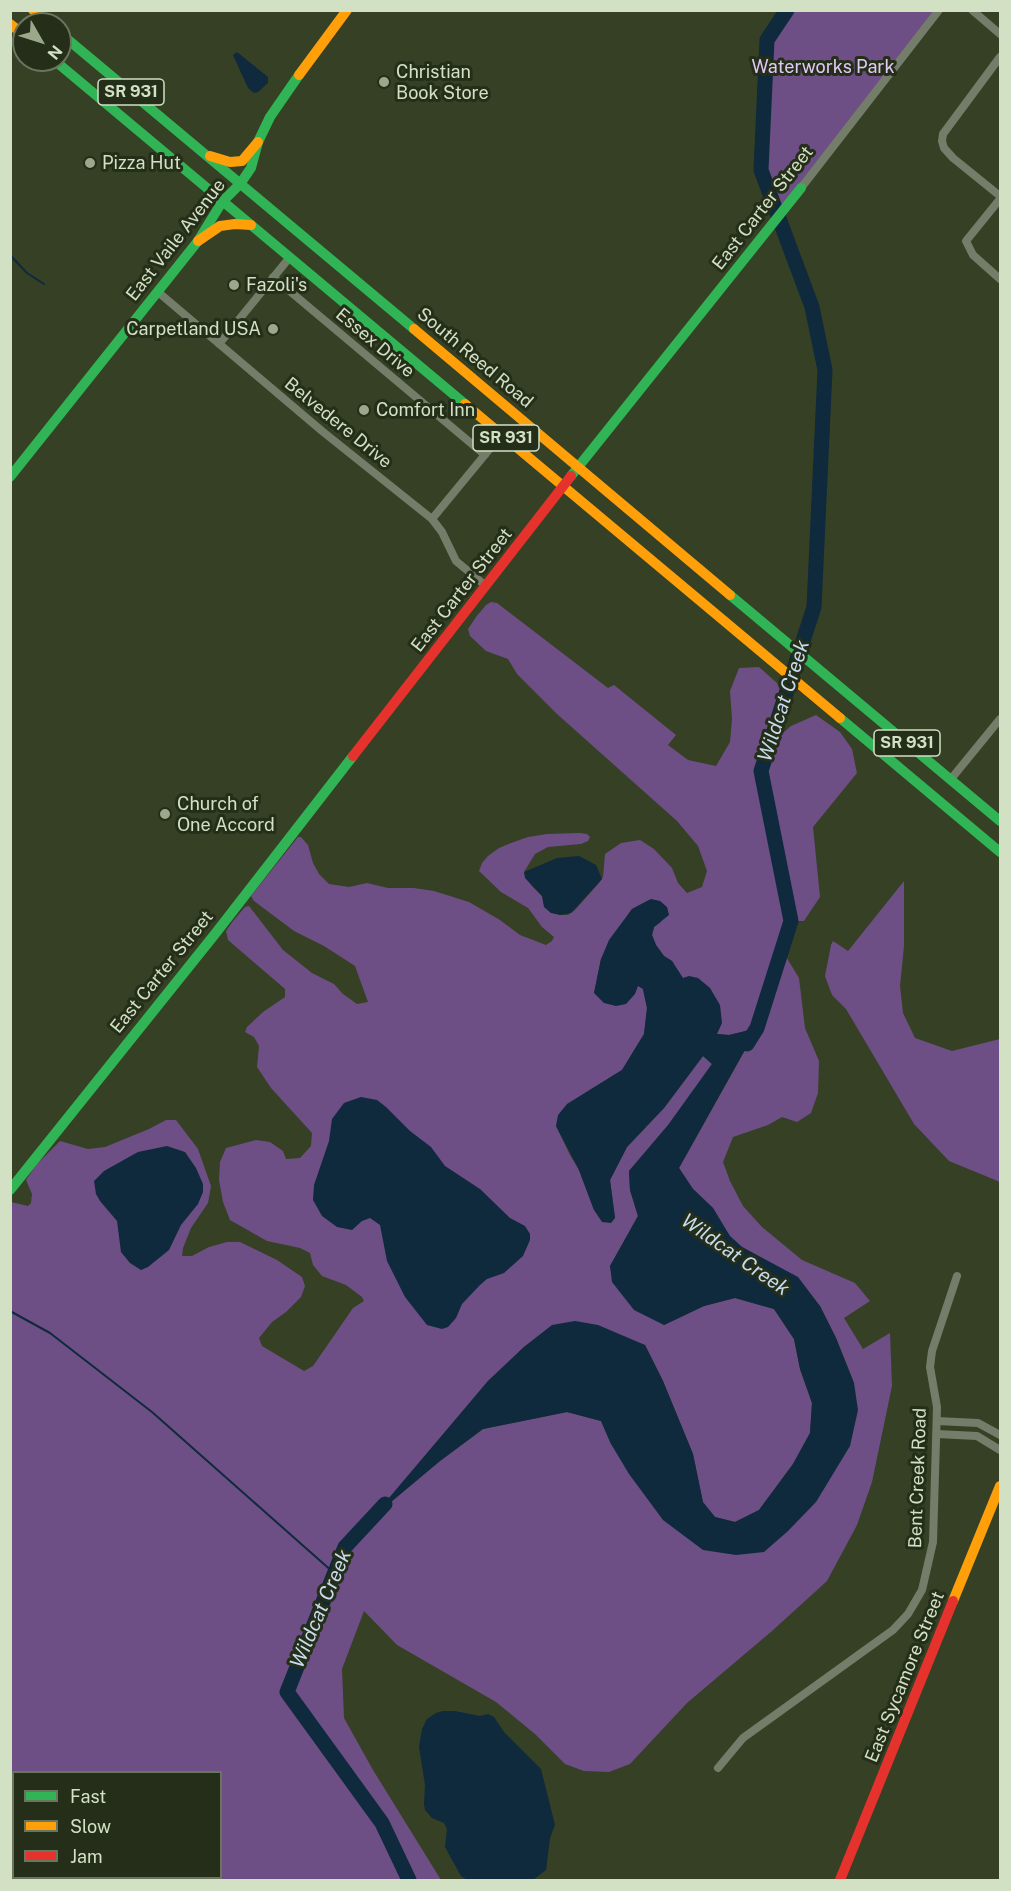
<!DOCTYPE html>
<html>
<head>
<meta charset="utf-8">
<style>
	body { margin:0 }
	#map { position:relative; width:1011px; height:1891px; overflow:hidden; background:#354025; font-family:"Public Sans",sans-serif }
	canvas { display:block }
	.frame { position:absolute; inset:0; border:12px solid #d2e0c4; pointer-events:none }
	.legend { position:absolute; left:12px; top:1771px; width:210px; height:108px; box-sizing:border-box; background:#242e18; border:2px solid #6a755d; margin:0; padding:8px 10px; list-style:none; font-size:18px; color:#d2e0c4 }
	.legend li { display:flex; align-items:center; gap:12px; height:30px }
	.legend b { width:30px; border:2px solid #6a755d }
	.north { position:absolute; left:12px; top:12px; width:60px; height:60px; box-sizing:border-box; background:#242e18; border:2px solid #6a755d; border-radius:50%; rotate:129deg; font-size:16px; font-weight:700; line-height:24px; text-align:center; color:#d2e0c4 }
	.north::after { content:''; display:block; margin:auto; width:21px; height:27px; background:#9ba88c; clip-path:polygon(50% 0,100% 100%,50% 72%,0 100%) }
</style>
</head>
<body>
<div id="map">
<canvas width="1011" height="1891"></canvas>
<div class="frame"></div>
<ul class="legend">
<li><b style="height:8px;background:#30b455"></b>Fast</li>
<li><b style="height:8px;background:#ff9f0a"></b>Slow</li>
<li><b style="height:8px;background:#e5322d"></b>Jam</li>
</ul>
<div class="north">N</div>
</div>
<script>
const ctx = document.querySelector('canvas').getContext('2d');
ctx.lineJoin = 'round';
function fillPath(path, color) { ctx.fillStyle = color; ctx.fill(path, 'evenodd'); }
const shape = rows => new Path2D(rows.map(r => 'M' + r).join(''));
function trace(path, color, width, dash) { ctx.strokeStyle = color; ctx.lineWidth = width; ctx.lineCap = dash ? 'butt' : 'round'; ctx.setLineDash(dash || []); ctx.stroke(path); }
function drawText(font, color, halo, rows, align = 'center') {
  ctx.font = font + ' "Public Sans",sans-serif'; ctx.lineWidth = 6; ctx.setLineDash([]); ctx.textBaseline = 'middle'; ctx.strokeStyle = halo; ctx.fillStyle = color; for (const [text, x, y, turn = 0] of rows) {
    ctx.save(); ctx.translate(x, y); ctx.rotate((+turn || 0) * Math.PI / 180); ctx.textAlign = isNaN(turn) ? turn : align; if (halo) ctx.strokeText(text, 0, 0); ctx.fillText(text, 0, 0); ctx.restore();
  }
}
fillPath(shape([
	[787,11,939,11,778,217,761,170,767,40],
	[491,602,497,603,608,688,614,685,676,735,668,745,688,760,716,766,730,742,732,719,730,691,739,668,759,667,777,683,784,700,770,744,791,726,816,715,840,732,852,749,857,773,813,827,820,897,804,921,791,921,782,950,799,978,805,1028,819,1061,818,1093,811,1113,797,1122,782,1117,768,1125,733,1137,723,1162,730,1181,743,1206,762,1227,802,1260,855,1283,870,1301,844,1318,863,1349,890,1333,892,1386,872,1482,857,1525,827,1581,772,1631,687,1703,630,1764,609,1772,584,1771,565,1764,535,1734,496,1702,397,1645,364,1611,342,1669,344,1718,373,1770,441,1880,11,1880,11,1202,28,1206,31,1203,32,1194,26,1180,37,1164,60,1141,88,1149,105,1147,149,1129,166,1120,176,1120,198,1149,211,1186,208,1203,191,1228,183,1248,182,1256,192,1256,209,1247,227,1242,240,1242,277,1260,302,1277,305,1286,301,1297,286,1312,272,1322,259,1338,262,1346,304,1371,313,1366,353,1308,364,1301,362,1297,346,1285,322,1276,313,1265,310,1253,300,1248,267,1241,230,1220,223,1202,219,1180,220,1162,226,1148,256,1140,270,1142,283,1151,286,1159,300,1158,311,1146,312,1133,271,1088,257,1067,259,1046,254,1037,245,1032,247,1027,263,1012,285,997,285,989,228,940,226,931,233,921,245,907,249,906,283,950,312,973,334,984,343,994,357,1004,368,1002,355,966,324,946,294,931,254,901,251,896,298,837,301,837,308,845,313,863,319,874,329,884,349,887,367,883,388,888,414,888,434,891,469,902,500,920,520,935,546,945,552,941,554,937,542,927,528,908,501,892,479,871,482,863,488,856,499,848,511,843,528,837,547,834,580,833,587,834,590,837,588,841,581,844,548,847,535,854,524,872,531,885,542,896,544,904,560,915,568,915,575,910,599,883,603,877,605,854,621,843,640,840,654,849,672,868,678,883,687,893,702,887,707,871,698,846,677,821,557,714,517,674,508,659,486,651,470,636,468,629,476,617,486,605],
	[651,899,661,922,654,927,652,935,656,945,664,956,672,961,717,1034,729,1035,757,1029,679,1168,693,1189,713,1208,729,1236,742,1247,768,1262,820,1306,836,1338,854,1383,736,1555,611,1444,601,1421,567,1412,483,1429,440,1461,375,1515,488,1381,524,1347,553,1325,645,1345,663,1381,693,1454,703,1503,715,1517,735,1522,759,1510,793,1464,810,1433,812,1403,800,1369,794,1339,774,1309,735,1298,704,1306,664,1325,610,1266,638,1216,630,1190,629,1171,668,1126,712,1064,703,1056,664,1108,627,1147,610,1180,615,1218,594,1210,579,1170,570,1155,556,1126,585,1093,622,1070,644,1034,647,1008,643,989,638,985,594,993,601,959,632,909],
	[14,1772,220,1772,220,1878,14,1878],
	[904,881,904,946,900,986,903,1013,915,1038,952,1051,1000,1039,1000,1182,949,1161,914,1124,846,1009,832,995,825,976,831,945,833,941,848,951]
]), '#6d4f85');
fillPath(shape([
	[237,52,268,77,268,83,258,92,254,93,248,88,233,55],
	[579,856,596,865,602,879,571,913,560,915,551,913,544,907,542,896,525,878,524,872,557,858],
	[651,899,660,901,667,907,669,915,654,927,652,935,656,945,664,956,672,961,683,978,689,976,698,978,710,988,720,1005,722,1023,717,1034,729,1035,757,1028,679,1168,693,1189,713,1208,730,1236,742,1247,798,1277,820,1306,836,1338,854,1383,858,1410,850,1446,816,1502,788,1531,764,1552,736,1555,703,1550,663,1520,629,1474,611,1444,601,1421,567,1412,483,1429,440,1461,372,1518,488,1381,524,1347,552,1325,575,1321,598,1325,645,1345,663,1381,693,1454,703,1502,715,1517,735,1522,759,1510,793,1464,810,1433,812,1403,800,1369,794,1339,774,1309,735,1298,704,1306,664,1325,634,1310,612,1282,610,1266,638,1216,630,1190,629,1171,668,1125,712,1064,703,1056,664,1108,627,1147,610,1180,615,1218,611,1223,602,1222,594,1210,579,1170,556,1126,558,1115,567,1104,622,1070,644,1034,647,1008,643,989,638,986,635,994,626,1004,616,1006,604,1003,594,993,601,959,609,940,632,909],
	[361,1097,377,1100,386,1107,410,1131,431,1147,445,1166,480,1189,510,1218,525,1226,530,1234,530,1240,523,1256,504,1273,487,1279,480,1285,462,1304,456,1318,448,1327,442,1329,427,1325,405,1297,387,1261,380,1225,370,1218,362,1221,352,1230,337,1227,322,1216,313,1200,314,1185,329,1141,332,1119,344,1103],
	[167,1146,185,1152,196,1168,203,1184,203,1192,198,1204,181,1225,169,1250,148,1267,141,1270,130,1263,121,1252,117,1221,100,1201,96,1194,94,1181,104,1171,138,1152],
	[443,1711,455,1711,480,1716,488,1714,494,1717,504,1732,541,1769,555,1825,550,1838,546,1870,533,1880,467,1880,461,1876,445,1847,447,1829,444,1823,432,1818,425,1810,424,1804,425,1785,419,1747,422,1729,427,1719,436,1713]
]), '#0f293d');
trace(shape([
	[10,255,27,273,44,284],
	[10,1311,50,1333,152,1412,334,1573]
]), '#0f293d', 2);
trace(shape([
	[747,1044,757,1028,791,921,761,771,814,607,825,370,812,307,761,170,767,40,787,10],
	[385,1504,345,1547,287,1692,382,1823,409,1880]
]), '#0f293d', 15);
trace(shape([
	[972,10,1000,34],
	[1000,57,943,134,942,141,944,148,953,158,1000,196],
	[801,188,939,10],
	[1000,199,966,241,973,255,1000,279],
	[273,277,485,455],
	[158,292,322,431,432,519,442,532,456,561,486,586],
	[219,344,290,257],
	[432,519,502,434],
	[951,779,1000,719],
	[937,1421,978,1423,1000,1435],
	[937,1434,977,1436,1000,1450],
	[718,1768,743,1738,893,1630,908,1614,922,1590,933,1542,937,1407,930,1367,932,1351,957,1276]
]), '#747d69', 8);
trace(shape([
	[60,33,414,329],
	[54,60,465,404],
	[571,476,801,188],
	[10,477,198,241,222,202,240,184,251,168,258,142,270,117,299,75],
	[730,595,1000,821],
	[840,718,1000,852],
	[10,1190,215,934,353,756]
]), '#30b455', 10);
trace(shape([
	[33,10,50,24],
	[10,24,24,35],
	[299,75,347,10],
	[210,156,230,162,242,161,258,142],
	[198,241,220,226,235,224,251,225],
	[414,329,730,595],
	[465,404,840,718],
	[953,1601,1000,1486]
]), '#ff9f0a', 10);
trace(shape([
	[353,756,571,476],
	[840,1880,953,1601]
]), '#e5322d', 10);
for (const [x, y, r, color] of [
	[384,82,6,"#9ba88c"],
	[90,163,6,"#9ba88c"],
	[234,285,6,"#9ba88c"],
	[273,329,6,"#9ba88c"],
	[364,410,6,"#9ba88c"],
	[165,814,6,"#9ba88c"]
]) { const dot = new Path2D(); dot.arc(x, y, r, 0, 2 * Math.PI); ctx.fillStyle = color; ctx.fill(dot); trace(dot, '#242e18', 2); }
for (const [x, y, w] of [
	[131,92,66],
	[506,438,66],
	[907,743,66]
]) { const box = new Path2D(); box.roundRect(x - w / 2, y - 13, w, 26, 4.5); ctx.fillStyle = '#242e18'; ctx.fill(box); trace(box, '#d2e0c4', 1.5); }
drawText('bold 16px', '#d2e0c4', null, [
	["SR 931",131,92],
	["SR 931",506,438],
	["SR 931",907,743]
]);
drawText('18px', '#e1c9f7', '#242e18', [
	["Waterworks Park",823,67]
]);
drawText('18px', '#d2e0c4', '#242e18', [
	["Christian",396,72],
	["Book Store",396,93],
	["Pizza Hut",102,163],
	["Fazoli's",246,285],
	["Carpetland USA",261,329,"right"],
	["Comfort Inn",376,410],
	["Church of",177,804],
	["One Accord",177,825]
], 'left');
drawText('18px', '#d2e0c4', '#242e18', [
	["East Carter Street",763,208,-52],
	["East Vaile Avenue",176,240,-52],
	["Essex Drive",375,343,40],
	["South Reed Road",475,358,40],
	["Belvedere Drive",338,423,39],
	["East Carter Street",462,590,-52],
	["East Carter Street",162,972,-51],
	["Bent Creek Road",918,1478,-88],
	["East Sycamore Street",905,1677,-68]
]);
drawText('italic 20px', '#c7dbee', '#242e18', [
	["Wildcat Creek",784,701,-72],
	["Wildcat Creek",735,1255,35],
	["Wildcat Creek",321,1609,-67]
]);
</script>
</body>
</html>
